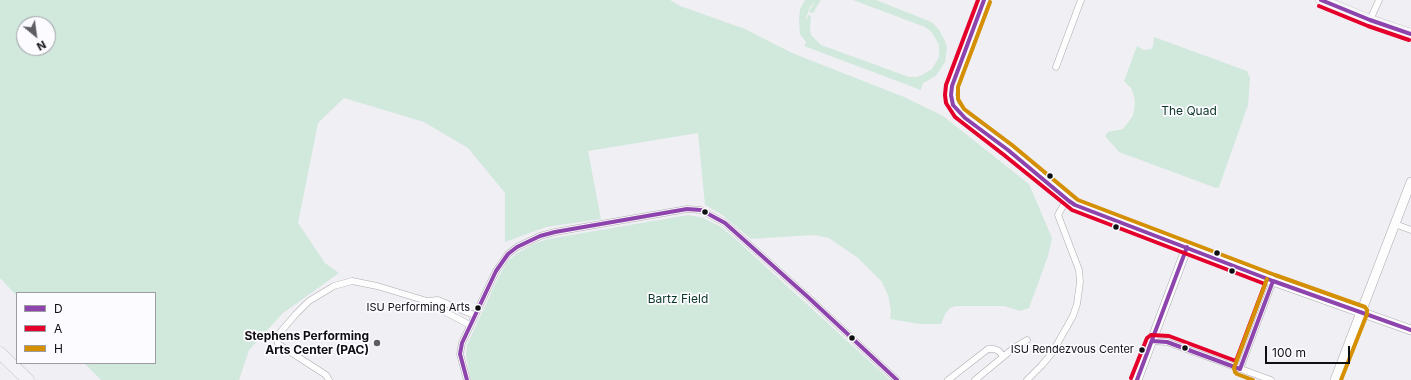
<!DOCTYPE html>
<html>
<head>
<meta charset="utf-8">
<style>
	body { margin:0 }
	#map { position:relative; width:1411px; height:380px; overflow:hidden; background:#f0eff4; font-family:Inter,sans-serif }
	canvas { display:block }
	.legend { position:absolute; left:16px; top:292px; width:140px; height:72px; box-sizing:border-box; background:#fcfbff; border:1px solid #9d9ca0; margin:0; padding:5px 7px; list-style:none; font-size:12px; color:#0f0e11 }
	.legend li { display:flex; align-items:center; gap:8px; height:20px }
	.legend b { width:20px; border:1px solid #9d9ca0 }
	.north { position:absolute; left:16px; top:16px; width:40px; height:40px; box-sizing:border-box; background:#fcfbff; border:1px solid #9d9ca0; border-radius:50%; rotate:151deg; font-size:11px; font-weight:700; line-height:16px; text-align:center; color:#0f0e11 }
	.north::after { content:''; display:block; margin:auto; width:14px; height:18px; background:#5e5d60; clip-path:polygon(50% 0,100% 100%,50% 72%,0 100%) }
	.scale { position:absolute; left:1265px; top:346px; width:85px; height:18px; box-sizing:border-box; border:2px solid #0f0e11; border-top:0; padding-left:5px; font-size:12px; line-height:14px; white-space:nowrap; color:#0f0e11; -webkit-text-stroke:3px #fcfbff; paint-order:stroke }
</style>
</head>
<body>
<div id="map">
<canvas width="1411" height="380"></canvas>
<ul class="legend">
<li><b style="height:5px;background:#8e44ad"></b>D</li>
<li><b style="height:5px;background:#e4002b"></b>A</li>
<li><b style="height:5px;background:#d48f03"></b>H</li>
</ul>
<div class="north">N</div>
<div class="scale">100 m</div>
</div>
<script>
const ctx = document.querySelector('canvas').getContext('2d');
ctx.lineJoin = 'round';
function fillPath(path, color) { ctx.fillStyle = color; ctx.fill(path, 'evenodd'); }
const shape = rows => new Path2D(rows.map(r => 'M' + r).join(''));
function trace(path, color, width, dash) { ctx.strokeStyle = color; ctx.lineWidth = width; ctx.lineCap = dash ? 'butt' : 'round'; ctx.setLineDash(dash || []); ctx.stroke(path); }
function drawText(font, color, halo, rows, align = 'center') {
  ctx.font = font + ' Inter,sans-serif'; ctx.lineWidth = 3.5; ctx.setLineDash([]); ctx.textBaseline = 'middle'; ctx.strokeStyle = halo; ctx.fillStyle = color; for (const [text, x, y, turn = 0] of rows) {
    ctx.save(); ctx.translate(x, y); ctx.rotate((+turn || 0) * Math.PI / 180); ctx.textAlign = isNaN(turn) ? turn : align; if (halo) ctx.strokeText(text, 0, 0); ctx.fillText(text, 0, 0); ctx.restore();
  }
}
fillPath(shape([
	[0,0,670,0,680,6,745,29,792,53,904,97,943,116,1029,184,1052,238,1048,256,1029,308,1020,311,1004,306,956,306,950,308,945,314,941,324,920,324,890,319,891,311,888,295,882,282,858,258,829,238,814,235,751,239,721,214,705,205,698,133,588,151,601,219,546,227,505,242,505,193,468,148,424,122,344,98,318,123,298,223,325,263,339,273,283,313,249,350,239,380,101,380,84,363,155,363,155,293,17,293,17,296,0,278],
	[24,24,48,24,48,48,24,48],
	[805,0,821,0,813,13,809,12,815,1,810,7,806,18,807,20,808,15,811,16,810,29,811,35,821,45,909,77,917,77,922,75,932,69,939,57,939,45,933,34,929,30,925,27,853,0,876,0,929,21,934,24,939,30,945,41,947,48,945,62,938,73,934,77,923,83,921,90,804,46,806,42,800,34,799,19,800,9],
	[1154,37,1247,71,1250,78,1248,105,1219,187,1216,188,1119,152,1105,136,1108,132,1123,129,1133,116,1135,104,1134,96,1131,88,1124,81,1137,46,1144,50,1151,49,1153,46],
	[688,215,704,218,721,227,731,235,890,380,471,380,466,356,467,345,498,278,507,262,516,254,533,244,548,239]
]), '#d1e8dd');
const street = shape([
	[1370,20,1379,0],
	[1056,67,1081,0],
	[1395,224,1411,230],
	[427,301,438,300,474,315],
	[1152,341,1167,342,1271,380],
	[1240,369,1273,281],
	[329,380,326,375,278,344,277,336,296,314,309,301,334,286,352,281,377,286,427,301,434,306,470,325],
	[467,380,460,354,462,343,496,271,508,254,517,247,540,236,555,232,687,209,701,210,725,223,809,298,897,380],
	[948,380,988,349,994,349,999,351,1003,356],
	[975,380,1015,347,1027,340],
	[1027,380,1042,365,1052,353,1073,316,1077,304,1080,282,1079,270,1058,215,1063,206,1069,201]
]);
const secondary = shape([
	[984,0,952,86,951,95,953,105,965,118,1008,150,1069,201,1075,205,1273,281,1411,330],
	[1137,380,1187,247],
	[1335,380,1411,182]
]);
const primary = shape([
	[1321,0,1370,20,1411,34]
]);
const highway = shape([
	[0,353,28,380]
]);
trace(street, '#abaaae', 7);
trace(secondary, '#abaaae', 10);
trace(primary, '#c9c9cb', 11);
trace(highway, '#c9c9cb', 13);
trace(street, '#fdfdfd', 6);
trace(secondary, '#fdfdfd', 9);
trace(primary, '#f7f6f9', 10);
trace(highway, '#f3f2f7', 12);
trace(shape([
	[984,0,952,86,951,95,953,105,965,118,1008,150,1069,201,1075,205,1273,281,1411,330],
	[1321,0,1370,20,1411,34],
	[1152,341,1167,342,1240,369,1273,281],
	[467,380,460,354,462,343,496,271,508,254,517,247,540,236,555,232,687,209,701,210,725,223,809,298,897,380],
	[1137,380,1187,247]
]), '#8e44ad', 4);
trace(shape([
	[978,0,946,85,945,95,946,103,955,117,1004,155,1072,210,1265,284,1236,361,1169,336,1151,335,1147,338,1131,378],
	[1319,6,1368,26,1409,40]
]), '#e4002b', 4);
trace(shape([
	[990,2,958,87,958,99,964,109,1012,145,1078,200,1275,275,1365,307,1367,310,1367,314,1341,380],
	[1253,380,1237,374,1235,372,1234,368,1267,279]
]), '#d48f03', 4);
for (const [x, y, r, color] of [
	[1050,176,3.5,"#0f0e11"],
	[705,212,3.5,"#0f0e11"],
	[1116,227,3.5,"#0f0e11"],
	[1217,253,3.5,"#0f0e11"],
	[1232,271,3.5,"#0f0e11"],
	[478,308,3.5,"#0f0e11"],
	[852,338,3.5,"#0f0e11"],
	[377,343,4,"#5e5d60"],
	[1185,348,3.5,"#0f0e11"],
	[1142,350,3.5,"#0f0e11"]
]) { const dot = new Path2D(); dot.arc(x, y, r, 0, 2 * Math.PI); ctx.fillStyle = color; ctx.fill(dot); trace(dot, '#fcfbff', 1.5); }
drawText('11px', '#0f0e11', '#fcfbff', [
	["ISU Performing Arts",470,308],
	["ISU Rendezvous Center",1134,350]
], 'right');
drawText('12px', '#0a3725', '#fcfbff', [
	["The Quad",1189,111],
	["Bartz Field",678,299]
]);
drawText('bold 12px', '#0f0e11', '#fcfbff', [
	["Stephens Performing",369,336],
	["Arts Center (PAC)",369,350]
], 'right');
</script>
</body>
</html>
